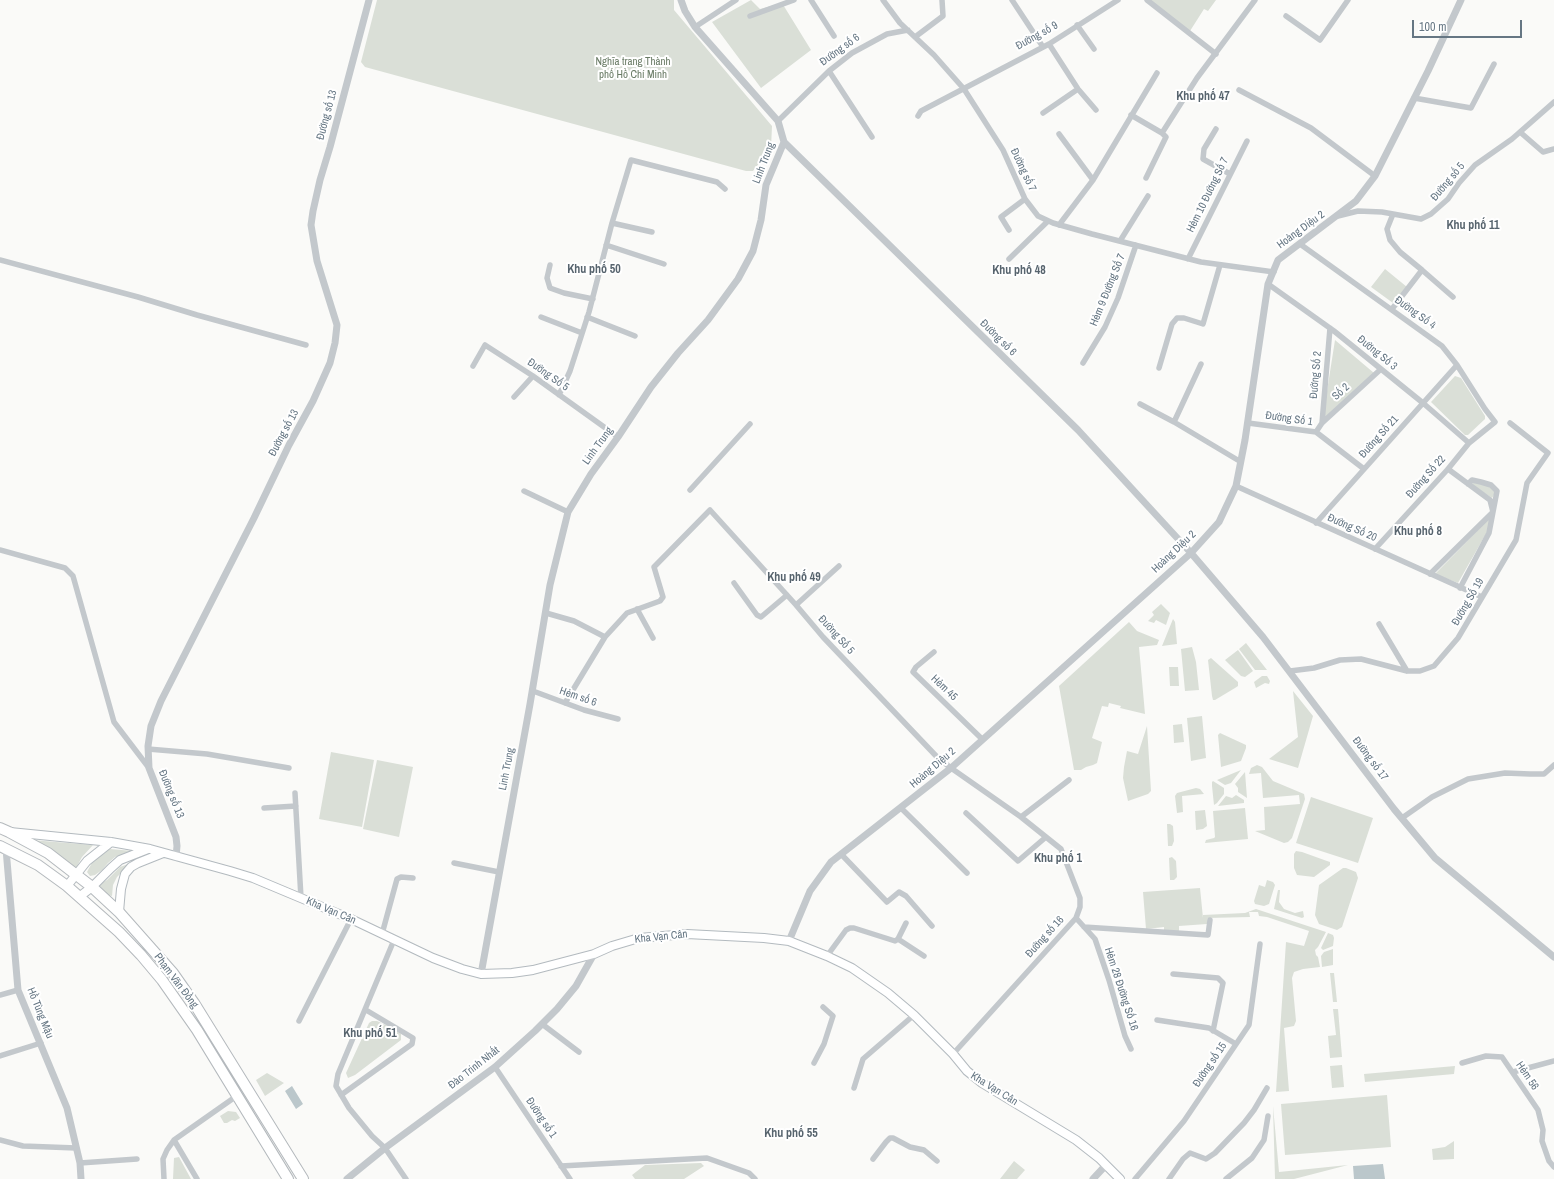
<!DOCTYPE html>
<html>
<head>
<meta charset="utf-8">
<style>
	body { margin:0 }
	#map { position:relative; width:1554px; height:1179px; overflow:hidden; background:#fafaf8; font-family:"Archivo Narrow",sans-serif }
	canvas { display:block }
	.scale { position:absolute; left:1412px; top:20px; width:110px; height:18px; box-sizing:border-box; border:2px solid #657683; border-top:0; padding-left:5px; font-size:12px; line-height:14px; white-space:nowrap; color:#657683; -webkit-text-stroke:3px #fff; paint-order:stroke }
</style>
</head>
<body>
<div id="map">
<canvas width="1554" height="1179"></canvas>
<div class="scale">100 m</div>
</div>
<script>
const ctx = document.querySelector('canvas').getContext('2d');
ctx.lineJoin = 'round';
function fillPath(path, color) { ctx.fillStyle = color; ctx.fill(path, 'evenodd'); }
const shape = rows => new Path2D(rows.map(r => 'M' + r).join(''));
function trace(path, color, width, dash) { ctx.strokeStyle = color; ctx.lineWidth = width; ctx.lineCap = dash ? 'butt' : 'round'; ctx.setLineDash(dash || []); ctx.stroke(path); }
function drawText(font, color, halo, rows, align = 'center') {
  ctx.font = font + ' "Archivo Narrow",sans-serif'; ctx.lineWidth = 4; ctx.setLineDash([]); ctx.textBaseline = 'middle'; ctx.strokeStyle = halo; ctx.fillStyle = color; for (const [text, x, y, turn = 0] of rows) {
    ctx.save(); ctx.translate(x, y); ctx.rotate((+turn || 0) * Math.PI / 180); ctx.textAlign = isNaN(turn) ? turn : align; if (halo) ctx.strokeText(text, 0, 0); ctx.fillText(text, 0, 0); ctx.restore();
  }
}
fillPath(shape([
	[377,0,674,0,674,10,772,126,771,148,753,171,746,171,365,67,361,62],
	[751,0,760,9,782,3,811,50,761,88,712,22],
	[1150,0,1216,0,1208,11,1204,9,1190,31],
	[1385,269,1407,287,1393,303,1371,287],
	[1335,340,1374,373,1322,423],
	[1455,376,1461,378,1485,416,1485,419,1468,435,1465,435,1431,402],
	[1473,482,1488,485,1495,490,1494,495,1492,498,1472,485],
	[1491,517,1487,532,1458,583,1435,574],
	[1161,604,1170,613,1166,625,1156,620,1154,623,1148,621,1154,615,1152,612],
	[1173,619,1175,622,1177,644,1162,646],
	[1129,622,1137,631,1159,640,1157,645,1139,647,1145,714,1120,708,1121,706,1109,703,1108,707,1102,706,1092,738,1102,742,1097,763,1093,765,1086,767,1081,770,1074,770,1059,686],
	[1246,643,1267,670,1255,670,1239,649],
	[1192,647,1196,662,1199,690,1185,691,1181,649],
	[1238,650,1253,671,1245,677,1241,676,1225,660],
	[1211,658,1238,682,1238,686,1235,688,1215,700,1213,700,1212,696,1208,660],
	[1169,667,1178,667,1179,686,1170,686],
	[1262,676,1267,676,1270,681,1269,684,1265,683,1256,688,1254,682],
	[1293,691,1313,716,1298,768,1269,759,1298,737],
	[1202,716,1206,758,1191,761,1187,718],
	[1182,724,1184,742,1174,743,1173,725],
	[1147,726,1151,791,1148,794,1128,801,1123,778,1124,767,1127,751,1138,754],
	[1220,733,1246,745,1246,748,1241,761,1221,767,1218,735],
	[331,752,374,760,362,827,319,819],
	[377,760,413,767,399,837,363,829],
	[1257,765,1262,767,1273,781,1304,794,1305,799,1292,838,1288,842,1284,843,1255,831,1265,830,1264,807,1300,804,1299,795,1263,798,1261,773,1249,774,1251,768],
	[1241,770,1231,783,1225,785,1217,780],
	[1245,772,1247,798,1238,792,1238,788,1235,784],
	[1213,781,1224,788,1224,794,1217,803,1214,805,1212,786,1212,782],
	[1196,788,1200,789,1204,794,1182,796,1183,812,1177,813,1175,796,1177,793],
	[1236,795,1244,800,1244,803,1218,806,1226,796,1232,798],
	[1311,797,1373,818,1358,863,1296,843],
	[1245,808,1248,839,1205,843,1206,840,1214,838,1215,837,1213,811],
	[1205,810,1207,826,1203,829,1196,830,1195,811],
	[1167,824,1170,824,1173,826,1174,841,1172,846,1168,846],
	[31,840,93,845,82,857,76,868],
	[110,849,133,851,115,857,108,863,102,870,95,875,90,876,87,872,95,857,103,852],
	[1296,851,1302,852,1327,861,1330,862,1330,865,1314,877,1297,875,1294,868,1294,854],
	[1172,857,1176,861,1177,877,1174,880,1170,880,1169,858],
	[131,863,117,877,113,885,112,896,108,895,98,885,107,880,120,867],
	[1343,868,1346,868,1356,872,1358,878,1342,927,1337,930,1319,924,1315,915,1319,885],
	[1267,880,1273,882,1275,885,1269,904,1264,906,1255,904,1254,901,1259,885,1265,887],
	[1200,888,1203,918,1203,915,1245,913,1256,909,1326,932,1318,947,1315,950,1316,955,1318,957,1320,967,1303,969,1294,972,1292,978,1296,1021,1294,1026,1284,1028,1289,1091,1276,1092,1286,942,1304,946,1309,931,1267,917,1259,916,1258,912,1249,912,1250,917,1208,918,1207,924,1179,926,1179,932,1164,931,1164,927,1146,929,1143,892],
	[1278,890,1280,890,1279,902,1284,909,1295,913,1303,911,1304,917,1302,918,1274,909],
	[1328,933,1333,935,1334,938,1333,946,1323,950,1321,948],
	[1333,949,1333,965,1322,967,1321,956,1324,952],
	[1330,973,1334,973,1337,1002,1333,1002],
	[1333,1009,1338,1009,1342,1057,1330,1058,1328,1036,1336,1035],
	[372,1021,377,1021,399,1031,401,1034,401,1040,355,1075,348,1078,346,1073,369,1023],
	[1342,1065,1344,1087,1332,1088,1330,1066],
	[1455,1066,1454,1074,1365,1082,1364,1074],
	[267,1073,284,1083,265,1096,256,1080],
	[1387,1095,1391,1147,1285,1155,1281,1104],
	[1273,1106,1279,1172,1348,1165,1294,1179,1275,1179],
	[228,1111,236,1112,240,1118,235,1121,232,1120,227,1123,224,1123,220,1116],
	[1454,1141,1454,1159,1433,1160,1432,1149,1445,1147],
	[179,1157,191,1179,173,1179,174,1158],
	[1014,1161,1025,1170,1017,1179,1000,1179],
	[701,1163,704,1166,684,1179,635,1179,632,1175,645,1165]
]), '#dadfd7');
fillPath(shape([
	[292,1086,303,1104,296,1109,285,1091],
	[1383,1164,1385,1179,1354,1179,1353,1166]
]), '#bbc7cb');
const secondary = shape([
	[10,832,111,842,150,849,230,871,253,878,351,919,433,958,462,969,481,974,512,973,533,970,594,954,612,946,639,938,687,934,764,938,789,941,827,956,852,968,888,993,914,1015,953,1054,967,1071,982,1083,1076,1140,1099,1158,1120,1179],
	[67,886,87,861,111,842],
	[79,897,92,887,111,868,120,860,148,849],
	[119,912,121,889,125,874,131,867,138,863,163,853]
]);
const trunk = shape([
	[0,828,9,832,48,853,92,887,119,912,173,973,194,1003,303,1179],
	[0,846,38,865,67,886,119,932,141,955,162,980,197,1030,288,1179]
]);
trace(secondary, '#b3babf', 10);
trace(trunk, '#b4b9bd', 12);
trace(shape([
	[811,0,834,36],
	[883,0,900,23,934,55,964,89,1003,150,1025,199,1038,216,1053,223,1092,234,1201,262,1274,272],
	[1012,0,1043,47],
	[1147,0,1216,54],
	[750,16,794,0],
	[1286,16,1320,40,1348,0],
	[1077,25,1094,49],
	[695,27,736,0],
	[915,37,943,16,942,0],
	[1049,44,1078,89,1096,110],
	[829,71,872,137],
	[1239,90,1311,128,1375,176],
	[1414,98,1471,108,1494,64],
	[1043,113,1078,89],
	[1131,115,1162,133,1166,137,1146,178],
	[918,116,921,111,1049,44,1118,0],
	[778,121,829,71,852,53,887,34,908,30],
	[1216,129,1204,149,1203,159,1230,174],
	[1520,132,1543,152,1554,149],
	[1162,133,1197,78,1255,0],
	[1059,134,1093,180],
	[1338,216,1358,211,1382,212,1421,219,1431,214,1448,199,1459,183,1475,165,1512,139,1554,102],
	[612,223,652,232],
	[1059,225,1093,180,1157,73],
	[1009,230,1001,217,1025,199],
	[1120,241,1148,196],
	[1300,244,1442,346,1457,365,1485,409,1495,422,1469,443,1448,469,1375,549],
	[606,245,664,264],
	[1009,259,1048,221],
	[1188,259,1247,141],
	[0,260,138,297,197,315,306,345],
	[550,265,547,278,550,288,564,293,593,299],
	[1422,270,1453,297],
	[1268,284,1334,331,1423,403,1469,443],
	[1392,309,1422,270,1400,252,1390,240,1387,229,1393,214],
	[541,317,582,333],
	[587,317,635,336],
	[1083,363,1105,327,1118,298,1136,245],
	[473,366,485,345,533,376,618,437],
	[1159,368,1172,324,1177,318,1184,318,1203,324,1220,265],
	[559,395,570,371,589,312,612,223,631,160,717,182,725,189],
	[514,397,533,376],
	[1140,404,1174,422,1241,462],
	[1174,422,1201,364],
	[1248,423,1316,432,1364,469],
	[1322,423,1330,328],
	[1316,432,1322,423,1381,369],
	[1236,486,1482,597],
	[690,490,750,424],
	[524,491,568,512],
	[1316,523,1457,365],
	[0,550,65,568,73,576,114,722,149,768],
	[1430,574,1493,512,1490,500,1448,469],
	[734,583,757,615,761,617,787,595],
	[1460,588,1489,533,1497,491,1491,485,1481,482,1472,480,1468,484],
	[796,605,839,566],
	[637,609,653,638],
	[546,613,574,621,605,637],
	[1379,624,1407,671],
	[934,652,916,667,913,672,982,739],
	[1290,671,1314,668,1340,660,1361,659,1407,671,1420,671,1434,666,1458,638,1516,540,1527,483,1548,453,1510,423],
	[533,691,584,710,618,719],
	[565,703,605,637,627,613,660,601,663,597,654,567,710,510,796,605,823,637,938,758,951,768,1021,817,1061,849,1080,898,1080,907,1076,918,953,1054],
	[148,749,207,754,289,768],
	[295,793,301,898],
	[264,808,296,806],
	[901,808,967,873],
	[966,813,1018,861,1046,837],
	[1021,817,1069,780],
	[1402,818,1432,797,1468,779,1505,773,1530,774,1544,774,1554,765],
	[841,854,887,902,899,892,906,896,932,926],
	[454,863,499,872],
	[1076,918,1095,939,1109,980,1125,1036,1131,1049],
	[1084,927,1208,935,1210,920],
	[382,934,397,879,401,877,413,878],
	[898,939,924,956],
	[394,940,338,1074,336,1086,349,1108,372,1136,385,1148,406,1179],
	[827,956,846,930,850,928,854,928,895,941,898,939,906,923],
	[1173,974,1218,978,1223,983,1213,1031],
	[0,995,18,990],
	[1157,1020,1209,1028,1236,1044],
	[299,1021,351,919],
	[542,1024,579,1052],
	[0,1056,41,1043],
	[814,1063,824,1044,833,1016,823,1007],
	[1462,1063,1486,1056,1502,1057,1538,1110,1543,1130,1542,1141,1549,1161,1554,1167],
	[495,1067,570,1179],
	[1513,1072,1554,1061],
	[854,1088,863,1059,914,1015],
	[341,1095,412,1044,413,1038,366,1010],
	[0,1140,23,1146,76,1148],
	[174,1140,197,1179],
	[873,1159,886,1142,890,1138,893,1138,910,1147,924,1150,937,1161],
	[80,1163,137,1159],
	[561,1166,707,1158,749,1173,755,1179],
	[164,1179,163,1159,167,1150,174,1140,238,1095],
	[1135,1179,1184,1121,1249,1025,1260,944],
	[1169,1179,1183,1159,1190,1153,1206,1159,1215,1153,1244,1123,1254,1110,1267,1088],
	[1226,1179,1252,1158,1264,1140,1268,1116]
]), '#c3c8cc', 5.5);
trace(shape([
	[784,142,1078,430,1191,553,1263,637,1394,809,1435,858,1554,957],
	[6,849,18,990,67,1108,80,1163,81,1179],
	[176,857,177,846,176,837,149,768,148,746,151,726,161,701,254,518,289,445,313,401,330,363,335,343,337,325,317,261,311,225,313,211,320,180,330,147,369,0],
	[789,941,810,891,831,862,951,768,1191,553,1219,522,1236,486,1245,440,1268,284,1278,260,1356,201,1375,176,1428,71,1461,0],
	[481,974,530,704,550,585,568,512,591,474,618,437,651,387,678,353,708,320,738,279,753,251,761,220,766,185,784,142,778,121,695,27,685,11,681,0],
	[347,1179,385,1148,495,1067,535,1031,557,1009,576,986,594,954],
	[1093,1179,1106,1165]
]), '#c3c8cc', 7);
trace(secondary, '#fff', 8);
trace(trunk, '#fff', 10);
drawText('11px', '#657683', '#fff', [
	["Đường số 9",1037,36,-29],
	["Đường số 6",840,50,-36],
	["Đường số 13",327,115,-75],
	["Linh Trung",764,163,-69],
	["Đường số 7",1023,170,65],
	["Đường số 5",1448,182,-50],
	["Hẻm 10 Đường Số 7",1208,195,-64],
	["Hoàng Diệu 2",1301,230,-36],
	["Hẻm 9 Đường Số 7",1108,290,-68],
	["Đường Số 4",1415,313,36],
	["Đường số 6",998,338,45],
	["Đường Số 3",1377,353,39],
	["Đường Số 5",548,375,35],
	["Đường Số 2",1316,375,-85],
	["Số 2",1341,392,-42],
	["Đường Số 1",1289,419,8],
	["Đường số 13",284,433,-62],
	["Đường Số 21",1379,437,-48],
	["Linh Trung",598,446,-54],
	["Đường Số 22",1426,477,-48],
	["Đường Số 20",1352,528,24],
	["Hoàng Diệu 2",1174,552,-43],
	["Đường Số 19",1468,602,-60],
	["Đường Số 5",836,635,48],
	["Hẻm 45",944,688,44],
	["Hẻm số 6",578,697,19],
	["Đường số 17",1370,759,53],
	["Hoàng Diệu 2",933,768,-40],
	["Linh Trung",507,769,-79],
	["Đường số 13",171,794,68],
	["Kha Vạn Cân",331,911,23],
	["Kha Vạn Cân",661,937,-6],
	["Đường số 16",1045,937,-48],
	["Phạm Văn Đồng",176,981,53],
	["Hẻm 28 Đường Số 16",1121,989,72],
	["Hồ Tùng Mậu",40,1013,68],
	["Đường số 15",1210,1065,-56],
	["Đào Trinh Nhất",474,1068,-38],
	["Hẻm 56",1527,1076,56],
	["Kha Vạn Cân",994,1089,32],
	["Đường số 1",541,1118,56]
]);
drawText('11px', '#687a64', '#fff', [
	["Nghĩa trang Thành",633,62],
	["phố Hồ Chí Minh",633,75]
]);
drawText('bold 12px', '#57646e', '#fff', [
	["Khu phố 47",1203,97],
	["Khu phố 11",1473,226],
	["Khu phố 50",594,270],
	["Khu phố 48",1019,271],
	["Khu phố 8",1418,532],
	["Khu phố 49",794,578],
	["Khu phố 1",1058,859],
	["Khu phố 51",370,1034],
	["Khu phố 55",791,1134]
]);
</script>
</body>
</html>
